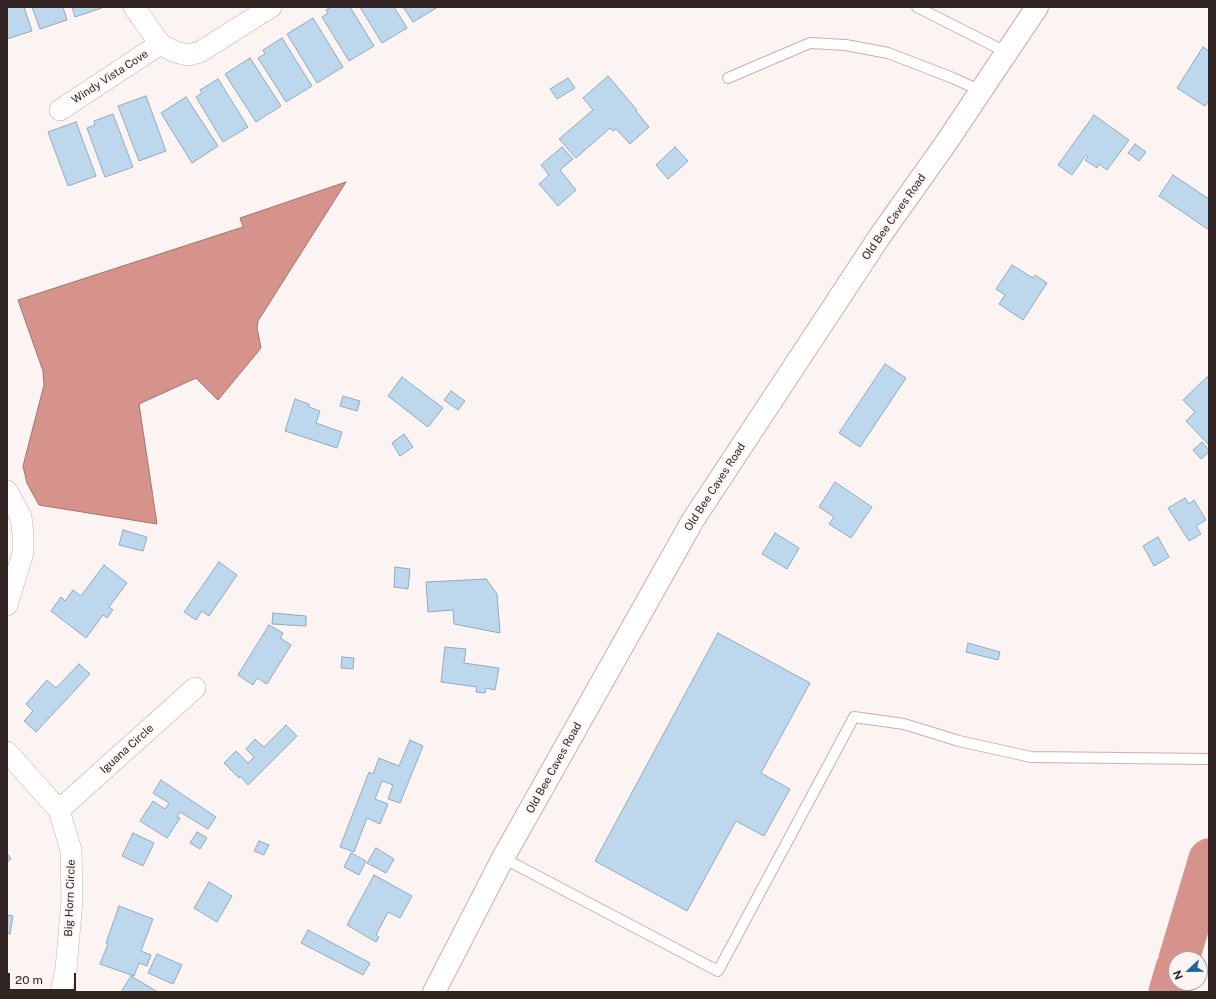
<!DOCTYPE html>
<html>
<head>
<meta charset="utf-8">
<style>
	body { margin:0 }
	#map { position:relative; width:1216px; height:999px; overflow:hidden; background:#fcf4f3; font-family:"Public Sans",sans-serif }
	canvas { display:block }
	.frame { position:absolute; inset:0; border:8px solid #312422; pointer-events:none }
	.north { position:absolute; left:1168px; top:951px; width:40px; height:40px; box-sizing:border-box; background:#fcf4f3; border:1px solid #aba19f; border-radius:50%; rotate:248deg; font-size:11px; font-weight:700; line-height:16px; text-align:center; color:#312422 }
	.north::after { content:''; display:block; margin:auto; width:14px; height:18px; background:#1b6598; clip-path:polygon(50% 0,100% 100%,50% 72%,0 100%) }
	.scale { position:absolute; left:8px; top:973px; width:68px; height:18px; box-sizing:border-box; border:2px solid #312422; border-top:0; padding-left:5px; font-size:12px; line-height:14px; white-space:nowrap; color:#312422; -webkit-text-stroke:3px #fcf4f3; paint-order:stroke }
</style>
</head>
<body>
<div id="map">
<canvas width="1216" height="999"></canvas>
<div class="frame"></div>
<div class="north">N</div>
<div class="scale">20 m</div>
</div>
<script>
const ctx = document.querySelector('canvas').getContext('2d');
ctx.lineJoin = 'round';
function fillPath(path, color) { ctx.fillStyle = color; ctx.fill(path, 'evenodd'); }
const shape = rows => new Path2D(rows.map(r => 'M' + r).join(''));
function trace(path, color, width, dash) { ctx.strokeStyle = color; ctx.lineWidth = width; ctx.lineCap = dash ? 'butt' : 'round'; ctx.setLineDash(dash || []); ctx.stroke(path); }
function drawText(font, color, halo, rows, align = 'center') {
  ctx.font = font + ' "Public Sans",sans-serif'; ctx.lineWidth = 4; ctx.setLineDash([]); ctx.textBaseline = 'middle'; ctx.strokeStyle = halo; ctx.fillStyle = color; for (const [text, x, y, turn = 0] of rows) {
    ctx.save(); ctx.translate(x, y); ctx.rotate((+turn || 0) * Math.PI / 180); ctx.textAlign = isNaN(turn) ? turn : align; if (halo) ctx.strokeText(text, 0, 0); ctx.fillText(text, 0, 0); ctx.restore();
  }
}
const water = shape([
	[346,182,258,321,257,328,261,348,218,400,196,378,139,404,157,524,39,505,27,483,23,466,44,385,43,371,18,300,243,227,240,218,346,182]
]);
fillPath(water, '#d5938b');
trace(water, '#a4726c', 1);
trace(shape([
	[1179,959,1209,859],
	[1169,992,1176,968]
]), '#d5938b', 41);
const building = shape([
	[7,7,24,7,32,31,7,39,7,7],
	[32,7,63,7,67,20,40,29,32,7],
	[72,7,102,7,102,8,75,17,72,7],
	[331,7,350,7,374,46,349,61,322,17,328,13,326,10,331,7],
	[360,7,394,7,407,28,382,43,360,7],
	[403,7,438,7,413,22,403,7],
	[313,18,343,67,317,83,287,34,313,18],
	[282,38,312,86,286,102,258,58,265,54,263,50,282,38],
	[1203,47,1209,51,1209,100,1205,106,1177,88,1203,47],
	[250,58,281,106,256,122,225,74,250,58],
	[608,76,637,110,636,111,649,127,630,144,616,129,613,131,610,128,576,158,559,139,593,110,583,98,608,76],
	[568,78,575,88,557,99,550,89,568,78],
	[218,79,248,127,223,142,196,97,202,93,200,90,218,79],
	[146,96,166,151,139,161,118,106,146,96],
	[186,97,218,146,192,163,161,113,186,97],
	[113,114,133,167,105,177,87,128,95,125,94,121,113,114],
	[1094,115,1129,140,1107,170,1099,164,1097,168,1085,160,1088,157,1086,155,1072,175,1058,165,1094,115],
	[76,122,96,176,68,186,48,132,76,122],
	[1135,144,1146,152,1139,161,1128,153,1135,144],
	[562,147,573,159,560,170,576,190,558,206,539,184,549,175,541,165,562,147],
	[675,147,688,161,668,179,656,165,675,147],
	[1173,175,1209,199,1209,230,1159,196,1173,175],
	[1012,265,1033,278,1035,275,1047,283,1023,320,999,304,1005,295,996,289,1012,265],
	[885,364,906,378,860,447,839,433,885,364],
	[402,377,443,408,428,427,388,396,402,377],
	[1207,377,1209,379,1209,445,1186,421,1195,412,1183,400,1207,377],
	[451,391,465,401,458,410,444,400,451,391],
	[343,396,360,401,357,411,340,406,343,396],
	[295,399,309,404,309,407,320,411,316,423,342,432,337,448,285,431,295,399],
	[404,434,413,447,400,456,392,443,404,434],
	[1202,442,1209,450,1209,452,1201,459,1193,450,1202,442],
	[835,482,872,507,851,538,829,524,834,517,819,507,835,482],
	[1185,498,1189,504,1194,500,1206,520,1196,526,1201,534,1189,541,1168,508,1185,498],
	[123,530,147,537,143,551,119,545,123,530],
	[775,533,799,548,787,569,762,554,775,533],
	[1158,537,1169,557,1154,566,1143,546,1158,537],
	[219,562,237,575,209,616,202,611,196,620,184,612,219,562],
	[104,565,127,583,109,607,113,610,107,618,103,615,86,638,51,611,61,597,65,601,73,590,81,596,104,565],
	[395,567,410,569,408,589,394,587,395,567],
	[486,579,497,594,500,633,454,624,453,610,428,612,426,582,486,579],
	[273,613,306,616,306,626,272,624,273,613],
	[269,625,283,633,280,638,291,645,267,684,257,678,253,685,238,675,269,625],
	[718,633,810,683,761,773,790,789,764,836,736,821,687,911,595,861,718,633],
	[968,643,1000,652,998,660,966,652,968,643],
	[445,647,466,649,464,663,499,668,495,690,486,688,485,693,476,692,477,687,441,682,445,647],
	[342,657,354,658,353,669,341,668,342,657],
	[79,664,90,674,36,732,24,721,33,711,26,704,47,680,56,688,79,664],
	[286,725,297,736,248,785,240,776,239,778,224,763,236,751,248,763,254,757,246,749,255,739,264,747,286,725],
	[410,740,423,746,400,803,388,799,393,785,382,781,375,799,388,804,380,824,367,818,354,852,340,847,369,772,373,774,379,758,399,766,410,740],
	[161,780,216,817,208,829,180,812,177,817,180,818,167,838,140,821,153,801,165,809,169,803,153,793,161,780],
	[197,832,207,838,200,849,190,843,197,832],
	[133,833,154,843,143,866,122,856,133,833],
	[259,841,269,845,264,855,254,851,259,841],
	[376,848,394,859,386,873,367,863,376,848],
	[7,853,11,859,7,862,7,853],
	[351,853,366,861,359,875,344,867,351,853],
	[374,875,412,896,400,918,388,912,376,935,379,937,376,942,347,925,374,875],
	[209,882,232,896,217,922,194,908,209,882],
	[119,906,153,919,141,951,151,955,147,966,139,963,134,976,100,964,108,944,106,943,119,906],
	[7,915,13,916,10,934,7,933,7,915],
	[308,930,370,963,363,975,301,943,308,930],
	[157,954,182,965,173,984,148,973,157,954],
	[131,976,158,992,124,992,122,990,131,976]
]);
fillPath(building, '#bdd7ec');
trace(building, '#91aabf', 1);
const lane = shape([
	[917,7,1006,52],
	[728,78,810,43,846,45,888,53,953,78,981,91],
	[503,858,718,971,854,717,904,724,959,741,1031,757,1209,759]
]);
const street = shape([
	[134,7,160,44,175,52,188,55,200,52,271,7],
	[60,110,160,44],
	[7,491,21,517,23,534,23,553,7,605],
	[7,752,59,810,71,850,72,901,66,969,61,992],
	[59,810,195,688]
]);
const secondary = shape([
	[434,992,503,858,693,520,880,236,946,143,1037,7]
]);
trace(lane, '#cfada8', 12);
trace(street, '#cfada8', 22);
trace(secondary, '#cfada8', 24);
trace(lane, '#fff', 10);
trace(street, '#fff', 21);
trace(secondary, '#fff', 22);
drawText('11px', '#312422', '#fcf4f3', [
	["Windy Vista Cove",110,77,-33],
	["Old Bee Caves Road",894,217,-55],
	["Old Bee Caves Road",715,487,-57],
	["Iguana Circle",127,749,-42],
	["Old Bee Caves Road",554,768,-61],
	["Big Horn Circle",70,898,-88]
]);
</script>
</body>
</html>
